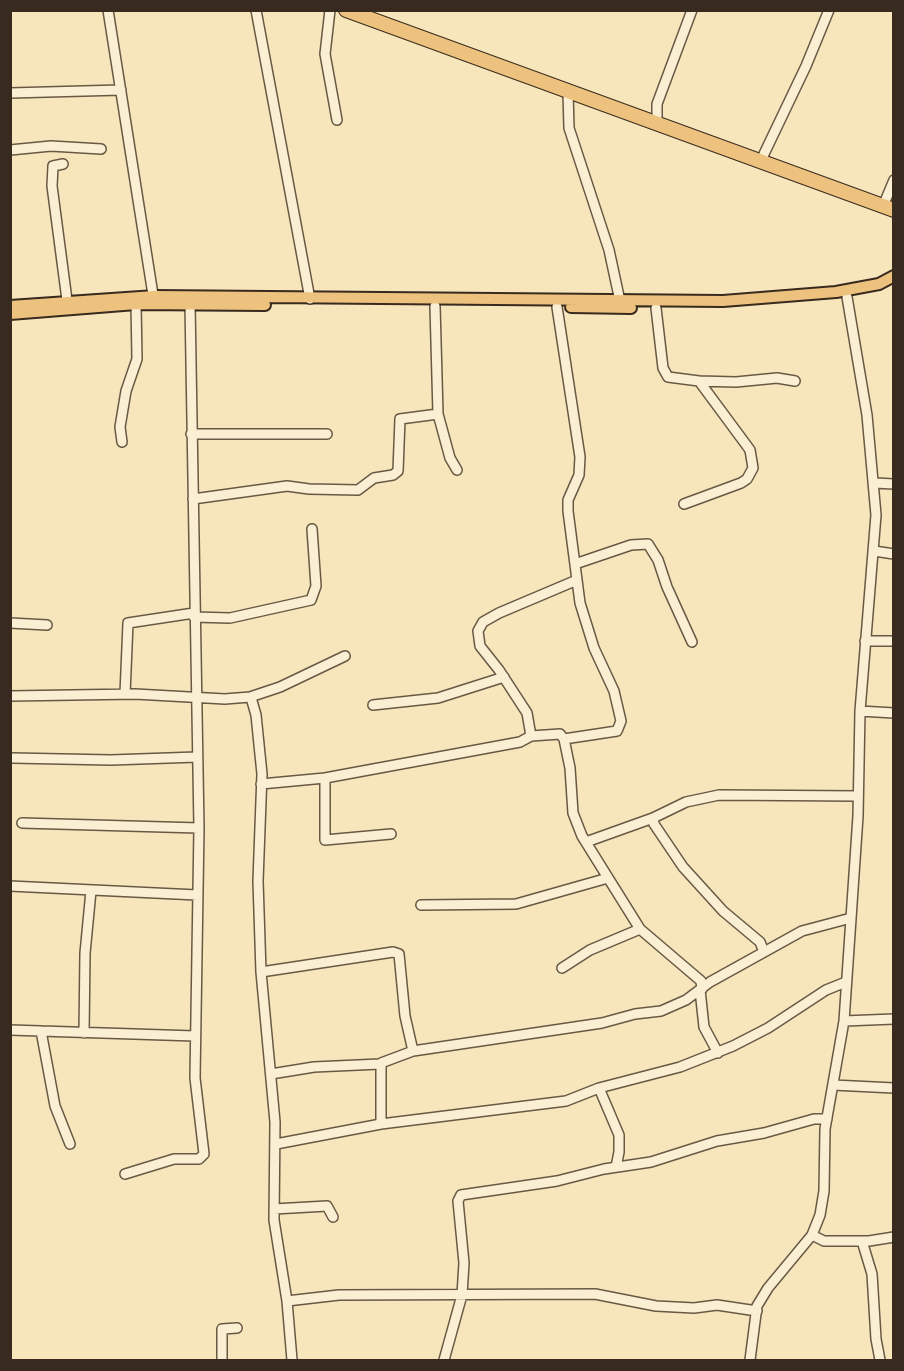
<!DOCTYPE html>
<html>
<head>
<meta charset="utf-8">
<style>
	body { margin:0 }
	#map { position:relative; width:904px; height:1371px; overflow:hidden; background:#f7e5bb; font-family:"IM FELL English",serif }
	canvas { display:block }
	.frame { position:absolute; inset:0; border:12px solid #382a1e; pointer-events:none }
</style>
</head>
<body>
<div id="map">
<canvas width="904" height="1371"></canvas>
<div class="frame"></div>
</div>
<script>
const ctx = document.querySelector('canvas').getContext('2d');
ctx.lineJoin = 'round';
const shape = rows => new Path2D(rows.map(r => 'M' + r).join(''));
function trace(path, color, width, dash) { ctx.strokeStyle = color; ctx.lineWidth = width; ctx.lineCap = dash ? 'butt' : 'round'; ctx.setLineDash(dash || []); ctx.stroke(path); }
const minor = shape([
	[108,10,154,301],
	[256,10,310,299],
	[330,10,325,54,337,120],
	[568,92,569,128,609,250,620,301],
	[10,93,121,90],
	[657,125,657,104,692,10],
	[10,150,51,146,101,149],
	[762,163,764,154,806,66,829,10],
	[63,164,53,166,52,186,67,300],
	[883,206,894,180],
	[435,306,438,414,450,458,457,470],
	[557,307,580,457,579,475,568,500,568,511,580,603,594,648,614,691,621,721,617,731,564,739],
	[656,308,663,368,668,377,699,381,736,382,777,378,795,381],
	[191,434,327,434],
	[122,442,120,427,126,391,137,359,136,304],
	[875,483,894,484],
	[193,499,287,486,309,489,358,490,374,478,393,475,398,471,400,419,438,414],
	[684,504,741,483,747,479,753,468,750,450,699,381],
	[874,551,894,554],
	[575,564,631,545,648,544,658,560,667,587,692,642],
	[194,617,230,618,311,600,316,586,312,529],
	[10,623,47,625],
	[865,641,894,641],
	[125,694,128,623,194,613],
	[10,696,135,694,225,699,250,697,252,701,256,715,262,774,258,881,261,972,275,1122,274,1220,287,1301,292,1360],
	[250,697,280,687,345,656],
	[373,705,438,698,504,677],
	[860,711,894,713],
	[531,736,527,713,499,670,480,646,478,631,483,622,499,613,577,580],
	[12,758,111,760,197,757],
	[325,778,325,840,391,834],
	[261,784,325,778,520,742,531,736,560,734,564,739,570,768,573,813,582,836,640,929,701,981,702,989],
	[22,823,199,828],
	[586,842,653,818],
	[10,886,197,895],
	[421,905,516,904,608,878],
	[764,952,760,942,723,911,683,867,654,824,653,818,686,802,719,795,858,796],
	[562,968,590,950,640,929],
	[261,972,393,952,399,954,405,1016,413,1051,381,1063,381,1124],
	[700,990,704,1027,718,1053],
	[844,1021,894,1019],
	[10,1030,195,1036],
	[41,1031,55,1106,70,1144],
	[84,1033,85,953,91,891],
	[413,1051,602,1023,635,1014,661,1011,686,1000,710,982,802,931,851,918],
	[271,1074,314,1067,380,1064],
	[833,1085,894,1088],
	[599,1088,619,1135,619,1152,616,1167],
	[276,1144,381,1124,566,1101,599,1088,680,1067,733,1046,768,1028,826,990,846,982],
	[125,1174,174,1159,199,1159,204,1154,195,1078,199,828,190,304],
	[274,1209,327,1206,333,1217],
	[812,1235,824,1241,869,1241,894,1237],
	[862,1241,872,1274,876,1339,880,1360],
	[287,1301,339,1295,595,1294,656,1306,694,1308,717,1305,757,1311],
	[222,1360,222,1329,237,1328],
	[444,1360,462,1295,464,1263,458,1201,461,1195,557,1181,604,1169,651,1162,717,1141,764,1133,814,1119,827,1119],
	[750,1360,757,1306,768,1288,812,1235,820,1215,824,1191,825,1129,844,1021,858,816,860,711,876,515,867,415,847,297]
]);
const major = shape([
	[10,306,155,296,723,301,836,292,879,284,894,276],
	[571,307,631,308],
	[10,314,136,304,265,305]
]);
const highway = shape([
	[346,10,894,210]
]);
trace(minor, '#685945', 12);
trace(major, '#382a1e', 14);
trace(highway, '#382a1e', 16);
trace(minor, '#faeed3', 9);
trace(major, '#ecc27e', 10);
trace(highway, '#ecc27e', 14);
</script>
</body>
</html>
